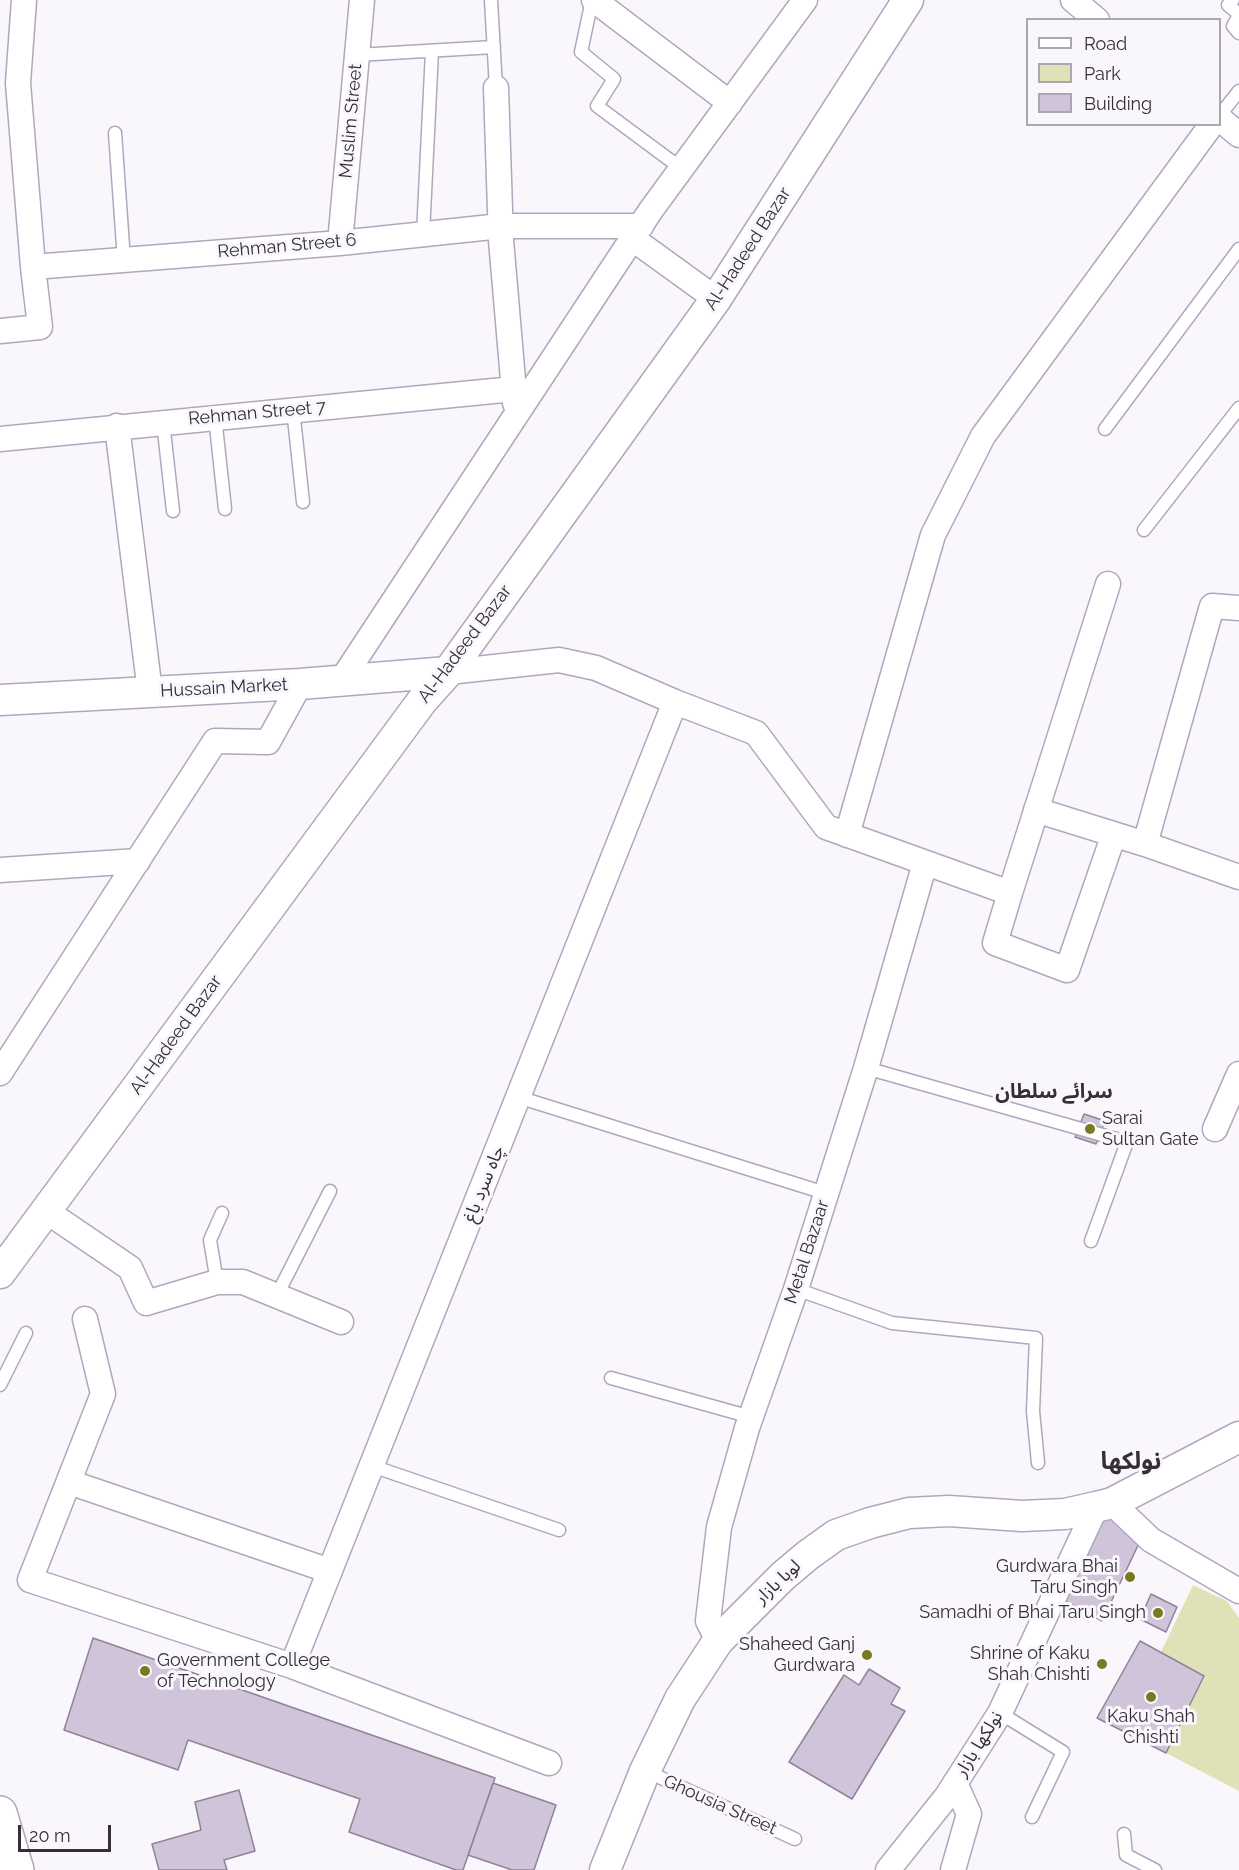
<!DOCTYPE html>
<html>
<head>
<meta charset="utf-8">
<style>
	body { margin:0 }
	#map { position:relative; width:1239px; height:1870px; overflow:hidden; background:#faf7fc; font-family:Raleway,sans-serif }
	canvas { display:block }
	.legend { position:absolute; left:1026px; top:18px; width:195px; height:108px; box-sizing:border-box; background:#faf7fc; border:2px solid #aaa7ae; margin:0; padding:8px 10px; list-style:none; font-size:18px; color:#332e38 }
	.legend li { display:flex; align-items:center; gap:12px; height:30px }
	.legend b { width:30px; border:2px solid #aaa7ae }
	.scale { position:absolute; left:18px; top:1825px; width:93px; height:27px; box-sizing:border-box; border:3px solid #332e38; border-top:0; padding-left:8px; font-size:18px; line-height:21px; white-space:nowrap; color:#332e38; -webkit-text-stroke:4px #faf7fc; paint-order:stroke }
</style>
</head>
<body>
<div id="map">
<canvas width="1239" height="1870"></canvas>
<ul class="legend">
<li><b style="height:8px;background:#fff"></b>Road</li>
<li><b style="height:16px;background:#dfe2b7"></b>Park</li>
<li><b style="height:16px;background:#d0c4db"></b>Building</li>
</ul>
<div class="scale">20 m</div>
</div>
<script>
const ctx = document.querySelector('canvas').getContext('2d');
ctx.lineJoin = 'round';
function fillPath(path, color) { ctx.fillStyle = color; ctx.fill(path, 'evenodd'); }
const shape = rows => new Path2D(rows.map(r => 'M' + r).join(''));
function trace(path, color, width, dash) { ctx.strokeStyle = color; ctx.lineWidth = width; ctx.lineCap = dash ? 'butt' : 'round'; ctx.setLineDash(dash || []); ctx.stroke(path); }
function drawText(font, color, halo, rows, align = 'center') {
  ctx.font = font + ' Raleway,"Noto Sans Arabic",sans-serif'; ctx.lineWidth = 6; ctx.setLineDash([]); ctx.textBaseline = 'middle'; ctx.strokeStyle = halo; ctx.fillStyle = color; for (const [text, x, y, turn = 0] of rows) {
    ctx.save(); ctx.translate(x, y); ctx.rotate((+turn || 0) * Math.PI / 180); ctx.textAlign = isNaN(turn) ? turn : align; if (halo) ctx.strokeText(text, 0, 0); ctx.fillText(text, 0, 0); ctx.restore();
  }
}
fillPath(shape([
	[1193,1585,1227,1601,1239,1618,1239,1791,1166,1753,1204,1676,1161,1652]
]), '#dfe2b7');
const building = shape([
	[1084,1114,1105,1121,1096,1144,1075,1137,1084,1114],
	[1105,1512,1143,1535,1102,1621,1063,1600,1105,1512],
	[1151,1594,1177,1607,1166,1632,1140,1619,1151,1594],
	[93,1638,495,1778,463,1870,456,1870,349,1832,360,1799,188,1740,178,1770,64,1730,93,1638],
	[1140,1641,1204,1676,1166,1753,1097,1718,1140,1641],
	[869,1669,900,1688,891,1704,905,1711,852,1799,789,1762,844,1675,859,1685,869,1669],
	[493,1783,556,1805,534,1870,512,1870,468,1855,493,1783],
	[239,1790,255,1851,224,1860,227,1870,159,1870,152,1844,201,1830,195,1802,239,1790]
]);
fillPath(building, '#d0c4db');
trace(building, '#8f8399', 1.5);
const service = shape([
	[491,0,496,88],
	[592,0,581,52,614,79,597,106,682,169],
	[1233,0,1228,5,1239,14],
	[1239,15,1233,26,1239,33],
	[357,55,494,47],
	[1220,115,1239,91],
	[115,133,124,260],
	[423,234,432,51],
	[293,409,303,502],
	[215,417,225,509],
	[163,422,173,511],
	[1105,429,1239,249],
	[1144,530,1239,408],
	[866,1068,1127,1142,1091,1241],
	[518,1097,825,1193],
	[217,1282,210,1240,222,1213],
	[796,1289,892,1323,1036,1338,1033,1411,1038,1463],
	[277,1295,330,1191],
	[611,1378,751,1417],
	[0,1385,26,1333],
	[372,1466,559,1530],
	[1000,1713,1063,1752,1032,1817],
	[646,1771,795,1839],
	[1124,1834,1126,1855,1155,1870]
]);
const minor = shape([
	[24,0,18,83,33,267],
	[594,0,730,103],
	[1073,0,1097,20],
	[496,88,501,240,515,403],
	[1220,119,1239,135],
	[633,239,716,299],
	[340,243,362,0],
	[0,331,40,327,33,267,340,243,501,226,641,226],
	[117,426,150,692],
	[0,439,514,389],
	[448,672,559,660,596,668,675,702,756,733,826,827,1010,893,995,943,1067,970,1114,834],
	[341,681,651,210,805,0],
	[1036,810,1145,844,1212,606,1239,608],
	[847,835,933,535,983,436,1212,124],
	[1145,844,1239,877],
	[0,870,138,861],
	[1010,893,1108,584],
	[0,1073,215,741,268,742,300,684],
	[1215,1129,1239,1074],
	[46,1211,130,1268,146,1303,217,1282,243,1282,341,1322],
	[85,1319,103,1394,30,1580,292,1666,549,1763],
	[69,1482,330,1571],
	[1112,1503,1151,1540,1239,1591],
	[718,1641,708,1621,719,1527,747,1428,796,1289,866,1068,925,863],
	[292,1666,675,702],
	[888,1870,947,1796,1000,1713,1096,1507],
	[953,1870,969,1814,955,1783]
]);
const tertiary = shape([
	[0,700,300,684,448,672],
	[0,1273,422,701,448,672,716,299,908,0],
	[605,1870,645,1771,680,1699,718,1641,783,1576,808,1555,836,1535,870,1523,909,1513,949,1511,1022,1516,1065,1514,1096,1507,1112,1503,1239,1437]
]);
const secondary = shape([
	[0,1813,17,1870]
]);
trace(service, '#b2a6bd', 15);
trace(minor, '#b2a6bd', 27);
trace(tertiary, '#b2a6bd', 33);
trace(secondary, '#b2a6bd', 36);
trace(service, '#fff', 12);
trace(minor, '#fff', 24);
trace(tertiary, '#fff', 30);
trace(secondary, '#fff', 33);
for (const [x, y, r, color] of [
	[1090,1129,6,"#777a22"],
	[1130,1577,6,"#777a22"],
	[1158,1613,6,"#777a22"],
	[867,1655,6,"#777a22"],
	[1102,1664,6,"#777a22"],
	[145,1671,6,"#777a22"],
	[1151,1697,6,"#777a22"]
]) { const dot = new Path2D(); dot.arc(x, y, r, 0, 2 * Math.PI); ctx.fillStyle = color; ctx.fill(dot); trace(dot, '#faf7fc', 2); }
drawText('18px', '#332e38', '#faf7fc', [
	["Muslim Street",351,121,-85],
	["Rehman Street 6",287,246,-5],
	["Al-Hadeed Bazar",748,249,-57],
	["Rehman Street 7",257,413,-5],
	["Al-Hadeed Bazar",465,644,-53],
	["Hussain Market",224,688,-3],
	["Al-Hadeed Bazar",176,1035,-54],
	["چاہ سرد باغ",484,1184,-68],
	["Metal Bazaar",807,1252,-72],
	["لوہا بازار",778,1582,-43],
	["نولکھا بازار",979,1744,-58],
	["Ghousia Street",720,1805,24]
]);
drawText('18px', '#332e38', '#faf7fc', [
	["Sarai",1102,1119,"left"],
	["Sultan Gate",1102,1140,"left"],
	["Gurdwara Bhai",1118,1567],
	["Taru Singh",1118,1588],
	["Samadhi of Bhai Taru Singh",1146,1613],
	["Shaheed Ganj",855,1645],
	["Gurdwara",855,1666],
	["Shrine of Kaku",1090,1654],
	["Shah Chishti",1090,1675],
	["Government College",157,1661,"left"],
	["of Technology",157,1682,"left"],
	["Kaku Shah",1151,1717,"center"],
	["Chishti",1151,1738,"center"]
], 'right');
drawText('bold 20px', '#332e38', '#faf7fc', [
	["سرائے سلطان",1054,1092]
]);
drawText('bold 24px', '#332e38', '#faf7fc', [
	["نولکھا",1131,1462]
]);
</script>
</body>
</html>
